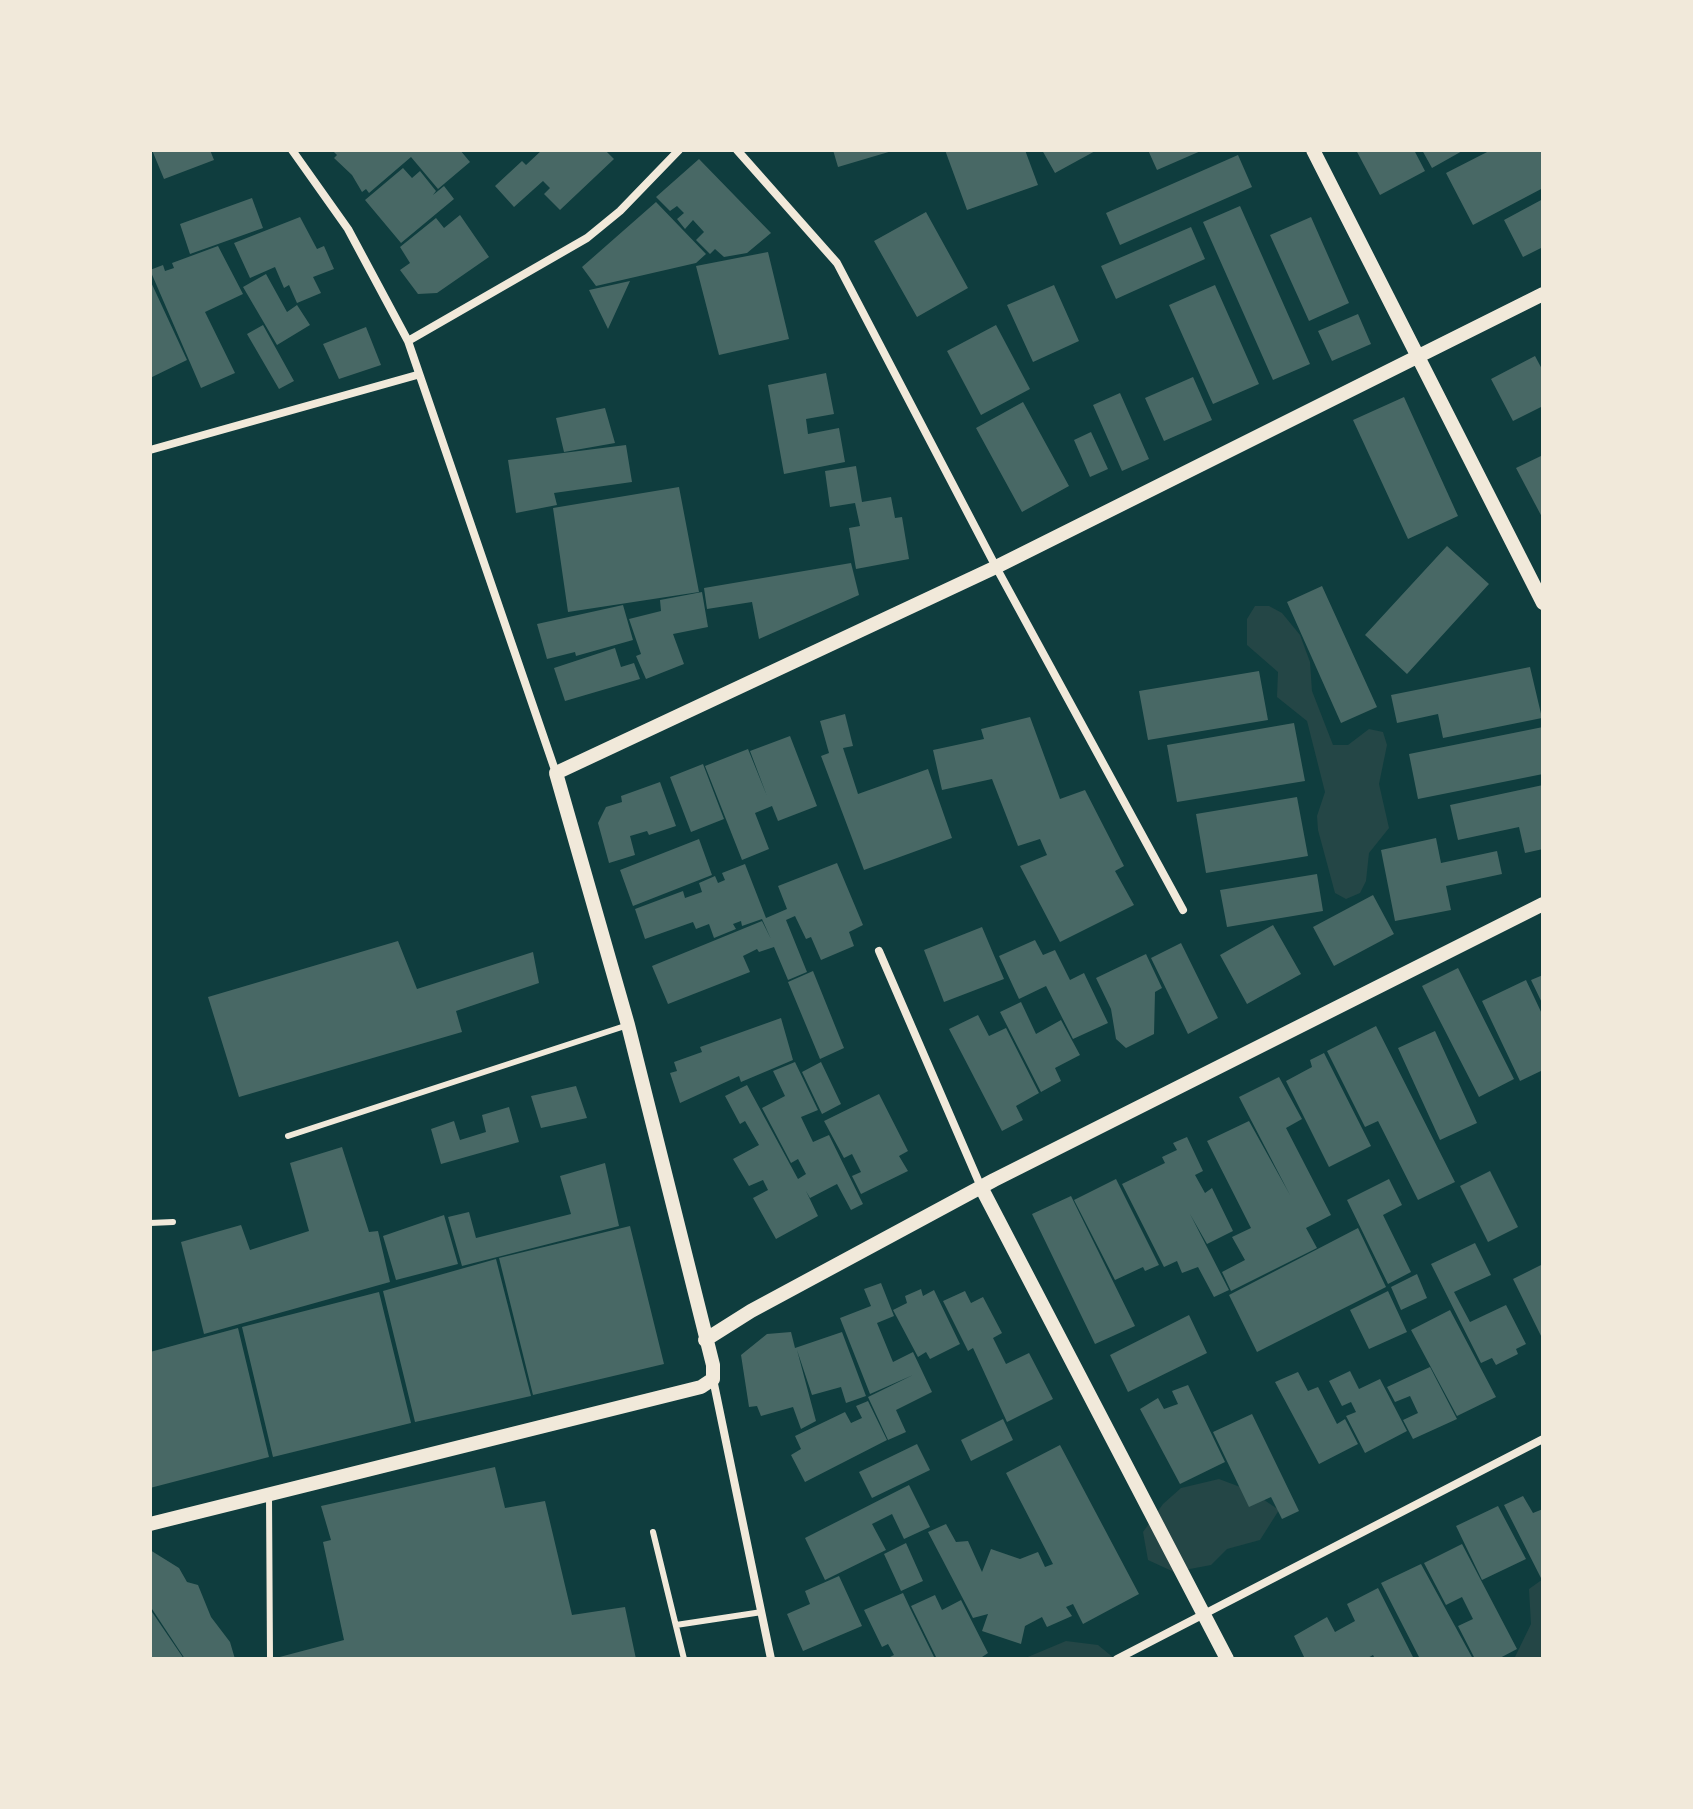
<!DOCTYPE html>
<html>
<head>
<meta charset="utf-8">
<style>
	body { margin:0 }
	#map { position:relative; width:1693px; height:1809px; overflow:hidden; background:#0f3d3e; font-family:Bitter,serif }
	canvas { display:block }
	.frame { position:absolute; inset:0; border:152px solid #f1e9da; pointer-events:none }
</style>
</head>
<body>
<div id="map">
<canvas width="1693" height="1809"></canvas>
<div class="frame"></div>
</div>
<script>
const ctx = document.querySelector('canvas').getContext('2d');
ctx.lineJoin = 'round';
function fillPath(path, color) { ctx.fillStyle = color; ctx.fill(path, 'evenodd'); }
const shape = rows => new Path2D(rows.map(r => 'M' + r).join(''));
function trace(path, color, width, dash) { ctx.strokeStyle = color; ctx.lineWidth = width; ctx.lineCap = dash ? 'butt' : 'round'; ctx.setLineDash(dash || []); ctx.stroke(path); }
fillPath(shape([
	[1255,606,1269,606,1282,613,1300,635,1310,662,1312,691,1333,745,1348,745,1369,729,1383,732,1387,745,1379,784,1389,828,1369,853,1366,881,1360,893,1346,899,1335,893,1318,830,1317,816,1325,792,1307,721,1277,697,1278,672,1247,645,1247,619],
	[1219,1479,1251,1491,1279,1510,1260,1540,1227,1549,1211,1565,1174,1572,1148,1560,1143,1532,1163,1504,1181,1488],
	[1543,1579,1543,1659,1514,1659,1531,1624,1529,1589],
	[1066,1641,1098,1645,1115,1659,1023,1659]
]), '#244646');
fillPath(shape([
	[152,150,210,150,214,160,164,179],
	[332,150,460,150,470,162,438,189,411,157,369,193,366,189,362,192,352,175,334,158,337,155],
	[542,150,605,150,614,159,560,210,544,194,550,188,543,181,514,207,495,186,522,161,526,165],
	[833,150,892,150,892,151,838,167],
	[945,150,1025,150,1038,185,967,210],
	[1042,150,1097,150,1055,173],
	[1148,150,1203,150,1157,170],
	[1356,150,1414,150,1425,171,1380,195],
	[1422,150,1464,150,1432,168],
	[1491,150,1543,150,1543,188,1473,225,1446,173],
	[1238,155,1252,187,1120,245,1106,213],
	[699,159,771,233,747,253,724,257,715,249,710,254,696,240,704,232,693,220,685,229,677,219,684,213,677,206,670,211,656,197],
	[403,168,412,178,420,171,436,191,433,195,444,186,454,199,401,243,365,200],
	[252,198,263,228,190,254,180,224],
	[1543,199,1543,247,1523,257,1504,220],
	[656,202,706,254,696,263,596,286,582,267],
	[1240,206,1310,364,1273,380,1203,222],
	[926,212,968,288,917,317,874,241],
	[460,215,489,257,437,293,418,294,400,270,410,263,400,247,436,218,444,228],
	[300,217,317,249,324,246,334,269,313,277,321,293,297,303,289,285,284,288,275,267,250,278,234,243],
	[1311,217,1349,303,1309,321,1270,235],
	[1191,227,1205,259,1116,299,1101,266],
	[218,246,243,294,205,312,235,373,201,388,150,270,163,265,165,271,174,268,172,263],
	[768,252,789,339,719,355,696,266],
	[266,274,287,312,297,305,310,325,277,345,243,287],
	[150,280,187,360,150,378],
	[630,281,608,329,589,290],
	[1054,285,1079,341,1033,362,1007,305],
	[1215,285,1259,384,1213,404,1169,305],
	[1358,314,1371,344,1332,361,1318,331],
	[263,325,294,381,279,389,247,334],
	[996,325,1030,389,981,415,947,351],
	[366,327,381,365,339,379,323,344],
	[1535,356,1543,371,1543,411,1541,407,1513,421,1491,379],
	[826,373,834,414,806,419,808,434,839,428,845,462,784,474,768,385],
	[1193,377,1212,420,1164,441,1145,398],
	[1120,393,1149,459,1122,471,1093,405],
	[1404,397,1458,516,1408,539,1353,420],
	[1023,402,1069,486,1022,512,976,428],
	[605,408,615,443,564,452,556,418],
	[1091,432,1108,469,1090,477,1074,440],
	[626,445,632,482,554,493,557,505,516,513,508,460],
	[1543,455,1543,519,1516,468],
	[856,466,862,502,891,497,895,518,902,517,909,559,856,569,849,528,860,526,855,503,830,507,825,471],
	[679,487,699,592,568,612,553,508],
	[1447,546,1489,584,1407,674,1365,635],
	[851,563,859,595,759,639,752,602,707,609,704,588],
	[1322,586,1377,707,1341,723,1287,602],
	[702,592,708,627,673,634,684,664,646,679,636,656,641,654,629,619,661,611,660,600],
	[623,605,633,640,576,656,575,652,547,659,537,624],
	[615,648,621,667,634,663,640,679,565,701,554,668],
	[1530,667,1542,718,1443,738,1438,714,1397,723,1391,695],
	[1259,671,1268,720,1148,740,1139,691],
	[845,714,853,746,843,748,858,794,928,769,952,838,864,870,821,756,829,753,820,721],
	[1030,717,1060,799,1085,790,1124,866,1115,871,1134,905,1060,942,1020,866,1047,855,1040,839,1018,846,992,779,942,790,933,750,984,739,981,729],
	[1294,723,1305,781,1177,802,1167,745],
	[1543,727,1543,774,1418,799,1409,754],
	[790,736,817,806,778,821,772,806,755,813,769,849,742,860,705,766,748,749,767,796,750,751],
	[703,764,724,819,691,832,670,777],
	[660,782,676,826,649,835,647,831,630,836,635,855,609,863,598,823,606,807,622,802,621,796],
	[1543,785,1543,849,1525,853,1519,827,1458,840,1450,805],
	[1297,797,1308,856,1206,873,1196,814],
	[1436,838,1441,863,1497,851,1502,874,1446,886,1451,910,1395,921,1381,850],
	[699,839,712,875,633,906,620,870],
	[837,863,863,925,849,932,854,946,821,960,811,937,806,939,795,916,786,920,807,972,788,980,774,947,759,952,757,949,743,956,750,972,668,1004,652,966,762,921,771,939,762,919,742,926,741,921,733,924,736,929,714,938,709,924,696,929,693,922,645,939,635,909,683,891,685,898,702,892,699,883,715,876,718,883,725,880,722,873,745,864,766,918,787,909,778,886],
	[1317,874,1323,911,1227,927,1220,890],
	[1373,895,1394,934,1334,966,1313,927],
	[1273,925,1301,974,1247,1004,1220,955],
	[982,927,1004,979,944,1002,924,950],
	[1035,940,1043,955,1055,950,1070,980,1084,973,1108,1023,1073,1039,1046,986,1019,999,999,956],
	[398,941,417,989,533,952,539,983,456,1011,462,1032,239,1097,208,997],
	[1181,943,1218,1018,1188,1034,1151,958],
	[1146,954,1162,988,1155,992,1154,1034,1126,1048,1116,1039,1111,1009,1096,978],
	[1458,968,1514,1079,1479,1097,1422,986],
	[813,971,844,1048,820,1059,788,982],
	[1543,975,1543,1005,1531,980],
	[1526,980,1543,1016,1543,1070,1520,1081,1482,1001],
	[1021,1002,1036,1034,1061,1020,1080,1055,1055,1068,1061,1081,1041,1092,1000,1012],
	[978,1015,989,1036,1006,1028,1039,1093,1016,1106,1023,1120,1002,1131,949,1029],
	[781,1018,793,1060,741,1082,739,1076,680,1103,670,1073,677,1071,674,1062,702,1052,700,1047],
	[1376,1026,1455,1182,1418,1200,1378,1121,1365,1127,1327,1051],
	[1435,1031,1477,1123,1440,1140,1398,1048],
	[1324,1053,1371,1146,1329,1167,1286,1081,1312,1067,1310,1060],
	[795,1062,818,1110,801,1117,813,1142,829,1135,863,1204,851,1210,837,1184,810,1198,806,1191,818,1216,776,1239,753,1198,768,1190,763,1180,749,1186,733,1159,759,1145,745,1121,740,1124,725,1096,747,1085,798,1179,806,1174,798,1159,791,1163,762,1108,785,1096,773,1071],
	[821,1062,841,1104,822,1114,802,1072],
	[1279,1077,1302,1119,1286,1128,1331,1215,1306,1228,1317,1248,1231,1291,1222,1272,1245,1260,1232,1237,1251,1228,1207,1141,1249,1121,1290,1195,1239,1097],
	[576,1086,587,1118,541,1128,531,1096],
	[879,1094,908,1151,899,1156,908,1171,861,1194,852,1176,861,1172,852,1154,844,1158,824,1121],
	[509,1107,519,1142,441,1164,431,1129,454,1121,460,1140,486,1132,482,1115],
	[1187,1137,1203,1171,1195,1175,1205,1193,1212,1188,1233,1231,1207,1244,1190,1214,1229,1290,1214,1297,1198,1267,1182,1273,1177,1261,1164,1267,1122,1184,1165,1163,1162,1157,1177,1150,1173,1143],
	[342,1147,369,1232,378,1231,390,1282,204,1334,181,1242,241,1225,250,1250,309,1231,290,1163],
	[605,1163,619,1226,462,1266,448,1217,469,1212,476,1238,571,1214,560,1176],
	[1490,1171,1518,1227,1488,1242,1460,1186],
	[1116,1179,1159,1265,1145,1271,1143,1267,1115,1280,1074,1200],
	[1389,1179,1402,1205,1383,1215,1411,1272,1388,1284,1347,1200],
	[1071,1196,1135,1326,1095,1344,1032,1214],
	[444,1215,458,1264,396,1280,383,1236],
	[630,1226,664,1364,533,1395,499,1258],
	[1358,1228,1386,1287,1257,1352,1229,1295],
	[1475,1243,1491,1275,1454,1292,1470,1322,1506,1305,1526,1344,1516,1349,1518,1354,1496,1365,1492,1358,1481,1363,1431,1264],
	[496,1259,531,1396,415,1422,383,1291],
	[1543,1264,1543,1340,1513,1279],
	[1417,1274,1427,1298,1401,1310,1391,1287],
	[881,1283,894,1316,877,1323,893,1362,913,1352,932,1392,896,1410,906,1432,888,1440,868,1397,913,1375,870,1394,840,1318,871,1306,864,1289],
	[921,1289,923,1296,934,1290,960,1344,930,1359,926,1352,918,1357,893,1310,907,1303,905,1296],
	[965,1291,971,1303,983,1297,1002,1333,993,1338,1006,1364,1029,1353,1053,1399,1007,1422,973,1348,968,1351,943,1301],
	[1388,1291,1407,1332,1369,1349,1350,1310],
	[379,1292,411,1423,273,1457,242,1327],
	[1450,1310,1496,1397,1457,1416,1411,1330],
	[1189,1315,1207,1353,1128,1392,1110,1355],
	[238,1328,269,1457,150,1488,150,1352],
	[791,1332,795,1348,842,1332,866,1396,846,1403,841,1387,812,1395,797,1350,816,1421,801,1429,793,1407,761,1416,757,1406,749,1407,741,1355,767,1334],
	[1430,1367,1457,1419,1413,1439,1403,1420,1418,1413,1410,1396,1395,1402,1387,1387],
	[1350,1371,1359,1389,1380,1379,1407,1431,1365,1453,1346,1416,1356,1412,1351,1402,1342,1406,1329,1381],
	[1298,1372,1308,1391,1318,1387,1337,1424,1345,1419,1358,1444,1319,1464,1275,1382],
	[1188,1385,1225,1462,1180,1484,1140,1409,1158,1398,1164,1409,1178,1404,1172,1391],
	[868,1401,887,1440,805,1482,791,1455,801,1449,795,1436,845,1412,851,1423,862,1418,856,1406],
	[1252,1414,1299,1511,1282,1519,1271,1497,1249,1507,1213,1432],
	[1003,1419,1013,1440,971,1461,961,1440],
	[917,1444,930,1470,872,1498,859,1472],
	[1060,1445,1139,1594,1083,1624,1073,1604,1066,1607,1072,1616,1047,1627,1042,1617,1025,1626,1021,1644,982,1631,988,1614,973,1618,928,1532,946,1524,956,1542,968,1541,982,1572,991,1549,1020,1559,1038,1552,1045,1567,1053,1564,1006,1473],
	[495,1467,505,1508,545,1501,572,1615,625,1607,636,1659,272,1659,344,1640,323,1542,331,1540,321,1506],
	[909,1485,930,1527,904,1539,892,1514,872,1524,886,1550,825,1580,805,1538],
	[1523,1496,1533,1513,1543,1509,1543,1582,1504,1505],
	[1498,1506,1526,1559,1482,1580,1456,1526],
	[906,1543,923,1581,901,1591,884,1554],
	[1462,1544,1517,1649,1498,1659,1475,1659,1458,1626,1473,1619,1462,1597,1446,1605,1424,1563],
	[150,1550,179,1568,187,1582,198,1585,211,1617,230,1642,235,1659,185,1659,150,1606],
	[1421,1564,1473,1659,1420,1659,1381,1583],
	[839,1576,862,1626,803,1651,787,1614,810,1604,805,1591],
	[1378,1588,1414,1659,1375,1659,1373,1655,1366,1659,1305,1659,1294,1636,1327,1617,1335,1632,1355,1621,1347,1604],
	[903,1593,910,1608,935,1659,886,1659,894,1655,888,1644,882,1647,864,1610],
	[935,1595,942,1610,961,1600,988,1653,979,1659,937,1659,911,1606],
	[150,1609,184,1659,150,1659]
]), '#486865');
trace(shape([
	[288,1136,628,1025],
	[150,1223,173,1222],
	[269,1496,270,1659],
	[653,1532,684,1659],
	[676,1625,762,1612]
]), '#f1e9da', 6);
trace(shape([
	[292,150,348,229,408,341,556,773],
	[737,150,837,263,996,567,1183,910],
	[408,341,587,238,620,211,679,150],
	[150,450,417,375],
	[879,951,981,1187],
	[713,1379,771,1659],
	[1117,1659,1543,1439]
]), '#f1e9da', 8);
trace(shape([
	[1313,150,1543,603],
	[981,1187,1227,1659],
	[705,1340,751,1311,994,1180,1543,904],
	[150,1524,701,1387,713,1379,713,1365,628,1025,556,773,996,567,1543,294]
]), '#f1e9da', 14);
</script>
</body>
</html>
